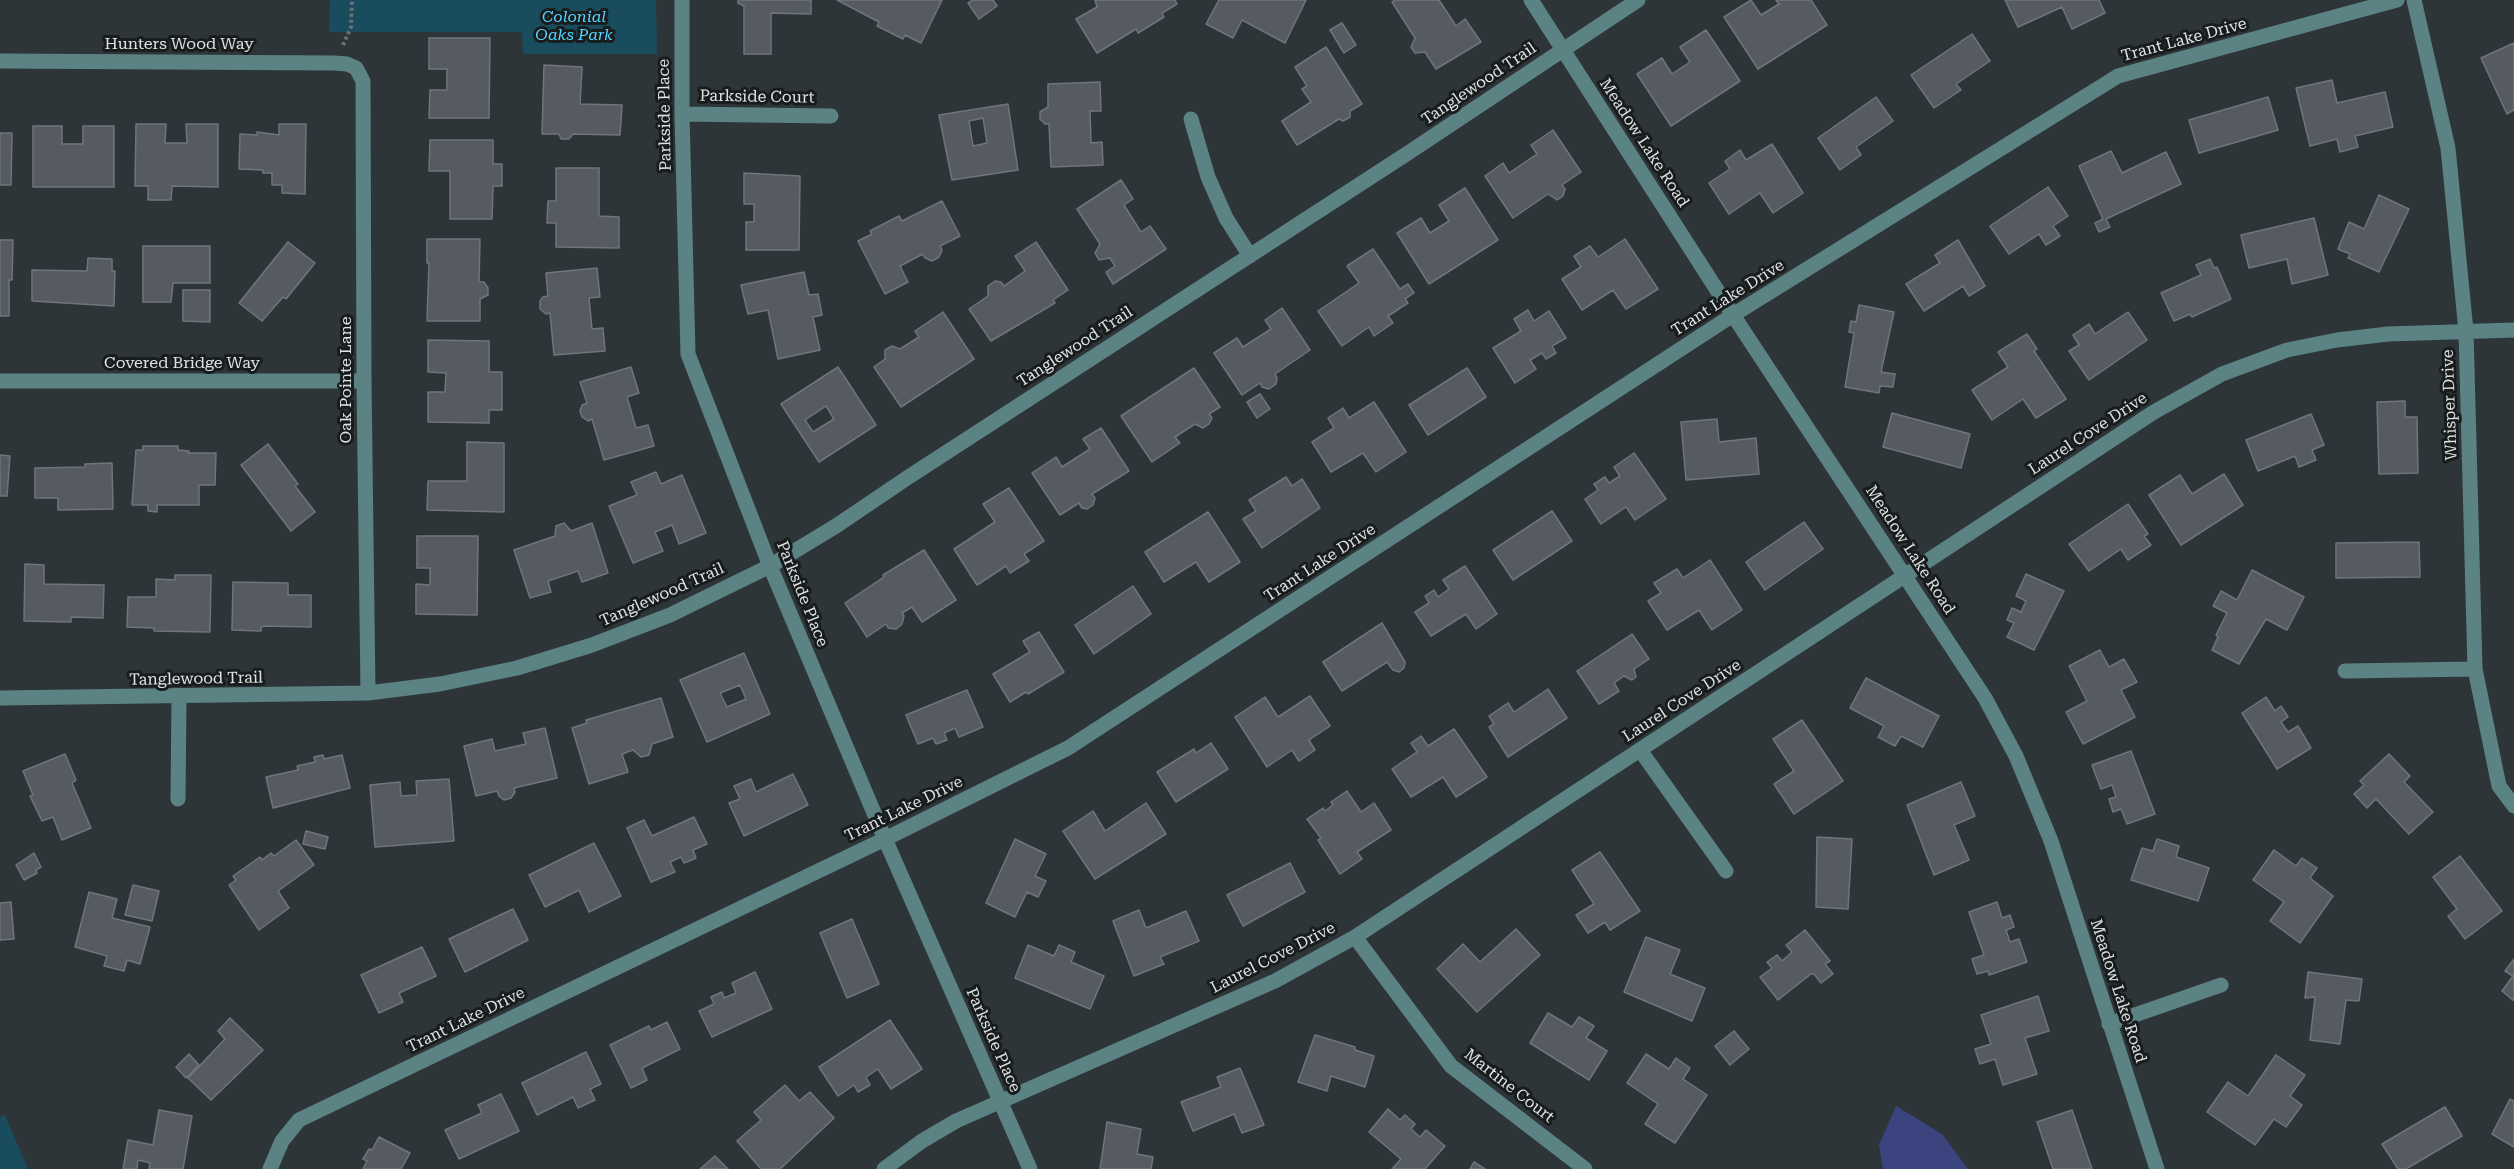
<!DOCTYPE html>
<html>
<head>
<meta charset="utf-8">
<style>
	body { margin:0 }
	canvas { display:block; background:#2e3538 }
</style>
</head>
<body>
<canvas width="2514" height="1169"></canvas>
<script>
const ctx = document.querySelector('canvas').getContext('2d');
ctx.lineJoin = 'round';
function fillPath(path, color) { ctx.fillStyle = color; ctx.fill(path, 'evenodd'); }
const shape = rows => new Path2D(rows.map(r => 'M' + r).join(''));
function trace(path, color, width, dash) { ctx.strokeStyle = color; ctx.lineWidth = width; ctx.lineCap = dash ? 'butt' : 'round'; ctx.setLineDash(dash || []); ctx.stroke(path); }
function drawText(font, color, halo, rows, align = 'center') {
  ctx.font = font + ' "Roboto Serif",serif'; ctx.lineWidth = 6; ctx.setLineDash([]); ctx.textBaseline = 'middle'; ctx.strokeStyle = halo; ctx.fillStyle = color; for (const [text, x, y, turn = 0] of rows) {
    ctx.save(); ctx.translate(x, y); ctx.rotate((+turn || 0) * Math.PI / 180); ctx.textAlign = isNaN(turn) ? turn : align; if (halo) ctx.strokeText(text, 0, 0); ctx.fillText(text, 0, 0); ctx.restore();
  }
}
fillPath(shape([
	[330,0,656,0,657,54,523,54,522,32,329,32],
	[5,1115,28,1169,0,1169,0,1118]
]), '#194d5e');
fillPath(shape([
	[1896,1106,1942,1134,1968,1169,1883,1169,1879,1145]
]), '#3b447e');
const building = shape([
	[738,0,811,0,811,14,771,13,771,54,744,54,744,6,738,3,738,0],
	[837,0,942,0,921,43,905,35,903,39,877,26,879,22,837,0],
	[973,0,993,0,997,6,979,19,968,3,973,0],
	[1095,0,1175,0,1177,4,1162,13,1164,17,1138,33,1136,29,1097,53,1076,19,1097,7,1095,0],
	[1219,0,1306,0,1285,43,1242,20,1233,38,1206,24,1219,0],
	[1395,0,1439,0,1456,26,1465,19,1481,42,1436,69,1425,52,1415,53,1411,47,1415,38,1392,2,1395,0],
	[1751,0,1761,15,1779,4,1776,0,1811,0,1827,25,1758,69,1724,17,1751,0],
	[2005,0,2099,0,2105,13,2072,29,2062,7,2018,27,2005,0],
	[1342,23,1356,45,1344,53,1330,30,1342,23],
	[1706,30,1740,81,1671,126,1637,74,1662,58,1672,74,1690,62,1680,47,1706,30],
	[1972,34,1990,61,1956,84,1961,90,1934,108,1911,75,1972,34],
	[429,38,490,38,489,118,429,118,430,90,447,90,447,69,429,69,429,38],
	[2514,43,2514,110,2507,114,2481,58,2514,43],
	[1326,47,1362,104,1350,111,1350,117,1343,121,1339,119,1297,145,1282,121,1311,102,1302,89,1307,86,1295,67,1326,47],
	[544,65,582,67,580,104,622,105,620,135,573,134,569,139,561,139,559,134,542,134,544,65],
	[2332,80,2337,103,2385,92,2393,127,2355,136,2358,147,2340,152,2337,139,2310,146,2296,88,2332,80],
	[1100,82,1101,111,1090,111,1091,143,1102,142,1103,165,1051,167,1049,124,1045,124,1040,119,1040,112,1048,107,1048,84,1100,82],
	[1876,97,1893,121,1856,147,1861,155,1840,170,1818,138,1876,97],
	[2268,97,2278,130,2199,153,2189,120,2268,97],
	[1008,104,1018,170,952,180,939,115,1008,104],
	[983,118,987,143,973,146,969,121,983,118],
	[136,124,166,124,165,143,187,143,186,124,218,124,218,187,172,186,171,200,148,200,148,186,135,186,136,124],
	[279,124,306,124,305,194,282,193,282,185,272,185,272,173,263,173,263,170,239,169,240,134,257,135,257,132,279,135,279,124],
	[33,126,62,126,62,144,83,144,83,126,114,126,114,187,33,187,33,126],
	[1553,130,1581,172,1562,185,1565,189,1563,196,1557,200,1548,194,1513,218,1485,176,1503,163,1509,173,1537,154,1531,145,1553,130],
	[0,133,12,133,11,185,0,185,0,133],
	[430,140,493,140,493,164,502,164,502,186,493,186,492,219,450,219,450,171,429,171,430,140],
	[1772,144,1803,193,1773,213,1760,193,1729,214,1709,183,1730,169,1725,161,1740,150,1746,160,1772,144],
	[2111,151,2122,173,2166,152,2181,184,2106,219,2110,227,2099,232,2095,223,2103,219,2079,166,2111,151],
	[556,168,599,168,599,216,619,217,619,248,556,247,556,223,547,223,548,201,556,201,556,168],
	[744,173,800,176,799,250,746,250,746,222,754,222,754,204,744,204,744,173],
	[1121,180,1133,199,1124,205,1141,232,1150,226,1166,249,1113,284,1106,272,1115,266,1110,258,1099,260,1095,253,1100,244,1077,209,1121,180],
	[2048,187,2068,216,2053,226,2060,236,2046,245,2039,234,2009,254,1990,226,2048,187],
	[1465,188,1498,240,1429,284,1397,233,1421,218,1430,233,1449,221,1439,205,1465,188],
	[2379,195,2409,209,2379,272,2348,258,2350,254,2338,249,2349,222,2364,229,2379,195],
	[942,201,960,236,940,246,942,250,939,257,932,261,925,258,923,254,900,266,908,282,885,294,858,241,872,234,870,231,899,216,902,221,942,201],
	[2314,218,2328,275,2292,284,2287,259,2249,268,2241,235,2314,218],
	[427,239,480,239,479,282,484,282,488,288,488,295,480,299,480,321,427,321,429,263,427,263,427,239],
	[1625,239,1658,289,1626,309,1613,290,1582,310,1562,279,1581,267,1574,256,1590,246,1598,257,1625,239],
	[0,240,13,240,12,280,9,280,9,316,0,316,0,240],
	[1958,240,1985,286,1969,296,1963,286,1924,311,1906,284,1940,263,1935,255,1958,240],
	[288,242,315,263,286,299,283,297,262,321,239,303,288,242],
	[1036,242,1068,290,1053,300,1055,303,991,341,969,309,988,296,988,286,995,281,1001,282,1004,286,1025,271,1015,256,1036,242],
	[143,246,210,246,210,283,173,283,171,302,143,302,143,246],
	[1373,249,1400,289,1408,284,1414,293,1405,299,1408,303,1388,316,1393,323,1374,336,1369,327,1342,346,1318,311,1359,283,1347,266,1373,249],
	[88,258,112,259,112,271,115,271,114,306,32,301,32,270,87,271,88,258],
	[2210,259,2214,268,2217,267,2231,299,2192,317,2190,314,2174,321,2161,293,2201,275,2196,265,2210,259],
	[597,268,600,297,589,298,592,329,603,328,605,351,554,355,550,313,546,314,540,309,540,301,543,297,548,296,546,273,597,268],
	[804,272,809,295,818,294,822,315,813,317,820,350,778,359,768,310,748,314,741,285,804,272],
	[183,290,210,290,210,322,183,321,183,290],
	[1859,305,1894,312,1881,372,1895,374,1893,387,1880,386,1879,393,1845,387,1854,333,1849,332,1851,321,1856,322,1859,305],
	[1282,308,1310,350,1275,374,1277,378,1276,384,1269,389,1262,387,1260,383,1242,395,1214,353,1237,338,1243,347,1271,329,1265,320,1282,308],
	[1528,310,1534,321,1549,311,1566,338,1552,346,1556,353,1546,359,1542,353,1530,360,1536,369,1515,383,1493,348,1521,331,1514,319,1528,310],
	[943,312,974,359,901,407,874,367,885,359,885,350,892,346,900,349,919,337,915,331,943,312],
	[2128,312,2147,340,2089,380,2069,351,2079,345,2073,335,2089,324,2095,334,2128,312],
	[2027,334,2037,349,2034,351,2066,399,2036,418,2023,399,1992,420,1972,390,2008,367,1998,352,2027,334],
	[428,340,489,341,489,372,502,372,502,410,489,410,489,423,428,422,428,392,445,392,446,373,428,372,428,340],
	[631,367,639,393,627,397,636,428,648,425,654,446,604,460,592,419,588,421,582,417,580,411,582,405,587,403,580,382,631,367],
	[838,367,876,425,819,462,781,404,838,367],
	[826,406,834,419,813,432,805,420,826,406],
	[1194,368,1220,407,1209,414,1212,418,1209,424,1203,428,1195,424,1175,437,1180,443,1152,462,1121,416,1194,368],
	[1467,368,1486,397,1428,435,1409,405,1467,368],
	[1260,394,1270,409,1257,418,1247,402,1260,394],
	[2405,401,2405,417,2417,417,2418,473,2379,474,2377,402,2405,401],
	[1374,402,1406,452,1376,472,1363,453,1331,472,1312,442,1334,428,1328,418,1343,408,1349,418,1374,402],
	[1892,413,1970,434,1961,468,1883,447,1892,413],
	[2311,414,2324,445,2312,450,2316,460,2299,467,2295,456,2258,471,2246,440,2311,414],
	[1717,419,1719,442,1756,438,1759,474,1686,480,1681,422,1717,419],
	[1101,428,1129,471,1092,494,1095,498,1093,505,1087,509,1082,508,1079,503,1060,515,1032,473,1056,457,1062,467,1090,449,1083,439,1101,428],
	[467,442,504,443,504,512,427,510,428,481,467,481,467,442],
	[268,444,298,484,295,486,315,512,291,531,241,465,268,444],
	[143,446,178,446,178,450,189,451,188,453,216,453,215,485,199,485,199,505,157,505,157,512,148,511,148,505,132,505,136,450,143,450,143,446],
	[1634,453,1666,499,1635,520,1626,507,1601,524,1585,499,1598,490,1594,484,1605,477,1609,483,1620,476,1614,467,1634,453],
	[0,455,10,456,7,496,0,496,0,455],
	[112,463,113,509,58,510,58,498,35,498,35,468,85,467,85,464,112,463],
	[656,472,661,484,682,475,706,533,679,544,672,525,655,532,663,551,633,563,609,506,637,495,631,482,656,472],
	[2224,474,2243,505,2181,545,2149,495,2180,475,2192,494,2224,474],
	[1286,477,1292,486,1302,479,1320,508,1262,548,1243,519,1256,511,1249,500,1286,477],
	[1009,488,1044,541,1024,554,1029,561,1010,573,1006,566,977,585,954,549,995,522,983,504,1009,488],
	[2128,504,2148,534,2144,536,2151,545,2128,560,2121,549,2089,571,2069,544,2128,504],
	[1552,511,1572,541,1513,580,1493,550,1552,511],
	[1208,512,1240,562,1209,582,1196,562,1164,582,1145,552,1208,512],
	[1804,522,1823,549,1765,590,1746,562,1804,522],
	[564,523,571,531,592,523,608,573,582,582,578,571,548,581,551,592,530,598,514,550,555,536,556,526,564,523],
	[417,536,478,536,477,615,416,614,416,584,430,585,430,568,417,568,417,536],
	[2419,542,2420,577,2336,578,2336,543,2419,542],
	[924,550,956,600,922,622,912,607,902,613,904,616,902,624,896,629,888,628,886,624,867,637,845,603,884,577,883,575,924,550],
	[1710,560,1742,610,1712,630,1699,610,1667,630,1648,601,1661,593,1654,583,1677,569,1683,578,1710,560],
	[25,564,44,565,44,584,104,585,103,618,71,617,71,622,24,621,25,564],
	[1465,566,1497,614,1476,629,1466,614,1431,636,1415,612,1429,603,1425,596,1434,590,1438,597,1449,589,1443,580,1465,566],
	[2252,570,2304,597,2287,630,2266,619,2239,664,2212,650,2218,637,2216,635,2227,613,2213,606,2221,591,2237,600,2252,570],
	[2026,574,2064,591,2034,650,2007,637,2014,623,2007,620,2012,608,2021,612,2026,601,2016,596,2026,574],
	[175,575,211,575,210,632,154,631,154,628,127,627,128,597,156,597,156,579,175,580,175,575],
	[233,582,288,583,288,595,311,595,311,627,265,626,261,627,261,631,232,630,233,582],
	[1133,586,1151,614,1094,654,1075,625,1133,586],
	[1382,623,1405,662,1404,668,1399,672,1393,670,1387,662,1342,691,1323,662,1382,623],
	[1039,632,1064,672,1028,694,1026,692,1010,702,993,674,1030,652,1023,641,1039,632],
	[1632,634,1649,659,1634,669,1636,677,1632,680,1624,676,1614,683,1619,691,1599,704,1577,671,1632,634],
	[2100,650,2109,667,2124,659,2137,682,2121,690,2135,717,2083,744,2066,712,2087,701,2069,666,2100,650],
	[744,653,770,714,707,742,680,680,744,653],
	[740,685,746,699,727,707,720,693,740,685],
	[1866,678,1939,716,1923,747,1901,736,1895,746,1878,737,1884,726,1850,708,1866,678],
	[1548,689,1567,718,1508,757,1489,727,1494,724,1489,716,1508,703,1514,712,1548,689],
	[967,690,983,727,959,737,955,728,944,733,947,740,936,744,933,738,918,744,906,715,967,690],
	[1310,696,1330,726,1309,740,1315,750,1299,761,1292,750,1267,767,1235,717,1265,697,1278,717,1310,696],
	[2266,697,2275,711,2281,706,2288,717,2281,722,2288,732,2298,726,2311,748,2277,769,2242,713,2266,697],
	[661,698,673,737,652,744,649,755,641,757,633,750,622,754,628,772,589,784,572,728,587,723,586,720,661,698],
	[1802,720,1843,781,1794,814,1774,784,1794,771,1773,739,1802,720],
	[545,728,557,778,514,788,515,792,511,798,504,800,499,796,497,791,476,796,464,746,492,739,495,751,526,744,523,733,545,728],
	[1454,729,1487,777,1456,797,1443,777,1411,797,1392,769,1417,752,1411,743,1421,736,1428,746,1454,729],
	[1211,743,1228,769,1176,802,1157,772,1194,749,1196,753,1211,743],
	[2131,751,2155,814,2127,824,2121,809,2113,812,2109,799,2116,797,2112,785,2101,789,2092,765,2131,751],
	[65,754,76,780,72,783,91,828,62,840,53,817,42,821,30,796,33,795,23,771,65,754],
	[2389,754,2410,776,2404,782,2433,812,2409,834,2376,799,2367,808,2354,794,2364,785,2360,781,2389,754],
	[323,755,324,759,342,755,350,788,273,808,266,777,298,770,297,766,315,762,314,757,323,755],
	[793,774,808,805,744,836,729,803,740,799,734,786,751,779,756,792,793,774],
	[449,779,454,841,375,847,370,785,400,782,401,796,417,795,416,781,449,779],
	[1961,782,1975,816,1954,825,1969,860,1934,875,1907,805,1961,782],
	[1347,791,1361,812,1374,803,1391,830,1357,852,1362,859,1340,874,1318,840,1321,838,1307,819,1323,808,1325,811,1333,805,1331,802,1347,791],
	[1146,803,1166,834,1095,879,1063,831,1093,811,1105,831,1146,803],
	[694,817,707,844,693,850,696,858,684,863,681,857,670,862,675,872,651,882,627,828,644,820,652,836,694,817],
	[306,831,328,837,325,849,303,844,306,831],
	[1817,837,1852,839,1848,909,1816,907,1817,837],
	[1015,839,1046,854,1035,876,1046,881,1038,897,1027,892,1015,917,986,903,1015,839],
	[2157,839,2179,846,2176,857,2209,868,2198,901,2131,880,2142,848,2153,851,2157,839],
	[296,840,314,865,278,891,289,908,259,930,229,885,236,880,233,876,260,857,262,860,271,853,274,856,296,840],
	[594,843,621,896,589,912,579,890,545,907,529,875,594,843],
	[2274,850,2296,866,2302,858,2317,868,2310,878,2333,896,2300,943,2270,921,2284,902,2253,880,2274,850],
	[1600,852,1640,911,1610,930,1605,922,1588,933,1576,915,1594,904,1572,870,1600,852],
	[34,853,41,867,36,870,37,873,24,880,16,865,34,853],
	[2460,856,2502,911,2465,939,2448,916,2457,909,2433,877,2460,856],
	[1290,863,1305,892,1243,926,1227,895,1290,863],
	[133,885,159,891,152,921,125,915,133,885],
	[89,892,117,899,112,918,150,927,140,964,127,960,124,971,104,966,107,956,75,947,89,892],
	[11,902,14,939,0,940,0,903,11,902],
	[1997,902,2002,918,2010,915,2014,927,2006,930,2010,942,2019,939,2027,962,1989,975,1988,971,1977,974,1972,959,1984,955,1969,912,1997,902],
	[513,909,528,940,465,972,449,939,513,909],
	[1139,910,1146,928,1186,911,1199,941,1160,957,1164,964,1134,976,1113,921,1139,910],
	[852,919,879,984,847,998,820,933,852,919],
	[1516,929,1540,955,1477,1012,1437,969,1463,944,1480,962,1516,929],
	[1805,930,1830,961,1825,964,1833,974,1821,983,1814,974,1811,974,1778,1000,1760,977,1772,968,1767,962,1777,955,1782,961,1792,952,1786,945,1805,930],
	[1646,937,1680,950,1670,974,1705,988,1692,1021,1624,992,1646,937],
	[1028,945,1054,956,1059,945,1075,952,1071,962,1104,976,1090,1009,1015,978,1028,945],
	[422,947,436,976,399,993,403,1002,379,1013,361,975,422,947],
	[2514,959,2514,1001,2502,991,2513,976,2505,971,2514,959],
	[755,972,772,1009,712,1037,699,1011,714,1004,711,997,722,992,724,998,736,993,732,983,755,972],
	[2308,972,2362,979,2359,1001,2346,1000,2340,1044,2310,1040,2315,997,2305,998,2308,972],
	[2038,996,2049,1031,2025,1038,2037,1074,2003,1085,1995,1059,1980,1064,1975,1049,1991,1044,1981,1015,2038,996],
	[1548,1013,1572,1027,1579,1017,1594,1026,1586,1038,1607,1051,1589,1080,1530,1043,1548,1013],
	[230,1018,263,1050,211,1100,188,1078,225,1039,218,1031,230,1018],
	[890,1020,922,1069,891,1089,878,1069,866,1077,870,1085,858,1092,854,1085,838,1096,819,1067,890,1020],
	[667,1022,680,1049,642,1068,647,1080,631,1088,610,1045,649,1026,651,1030,667,1022],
	[1734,1031,1749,1049,1730,1065,1715,1046,1734,1031],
	[1315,1035,1355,1047,1355,1050,1374,1056,1365,1087,1331,1076,1327,1091,1298,1082,1315,1035],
	[586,1052,601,1084,590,1089,595,1100,578,1108,573,1097,537,1115,522,1083,586,1052],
	[189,1054,199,1065,186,1078,176,1067,189,1054],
	[1646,1054,1669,1069,1676,1058,1690,1068,1683,1079,1707,1095,1675,1143,1645,1124,1658,1104,1627,1083,1646,1054],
	[2276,1055,2305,1075,2290,1096,2302,1105,2286,1127,2274,1119,2255,1145,2207,1112,2228,1082,2248,1096,2276,1055],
	[1240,1068,1264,1125,1242,1133,1234,1114,1193,1131,1181,1102,1221,1087,1217,1077,1240,1068],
	[785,1085,799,1101,810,1092,834,1118,780,1169,761,1169,737,1141,761,1120,754,1112,785,1085],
	[501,1094,519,1131,459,1159,445,1130,482,1113,478,1105,501,1094],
	[2510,1099,2514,1101,2514,1147,2492,1134,2510,1099],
	[2445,1107,2462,1136,2406,1169,2398,1169,2382,1144,2445,1107],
	[1388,1109,1400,1120,1405,1115,1415,1124,1411,1129,1420,1137,1426,1130,1445,1146,1425,1169,1392,1169,1401,1159,1369,1132,1388,1109],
	[159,1110,192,1116,183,1169,149,1169,150,1163,138,1160,137,1169,123,1169,128,1140,153,1145,159,1110],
	[2072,1110,2092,1169,2053,1169,2037,1122,2072,1110],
	[1107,1122,1141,1129,1137,1154,1153,1157,1151,1169,1100,1169,1107,1122],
	[379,1137,410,1153,401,1169,363,1169,367,1161,363,1159,369,1149,372,1150,379,1137],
	[715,1156,728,1169,700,1169,715,1156],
	[1474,1162,1485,1169,1470,1169,1474,1162]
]);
fillPath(building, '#565b61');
trace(building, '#70757b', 1.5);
trace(shape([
	[343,45,351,27,352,0]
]), '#6b7174', 4, [3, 3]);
trace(shape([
	[682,0,682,114,688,354,770,566,885,839,1030,1169],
	[1531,0,1733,315,1985,698,2016,756,2051,841,2157,1169],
	[2414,0,2448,148,2466,331,2475,669,2499,786,2514,806],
	[0,61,334,63,347,64,356,68,363,81,364,381,368,693],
	[682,114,831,116],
	[1191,119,1208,177,1226,218,1250,256],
	[0,381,364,381],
	[2345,671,2475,669],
	[0,698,368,693,440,684,517,668,592,645,670,615,770,566,836,526,907,478,1408,153,1638,0],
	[1640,750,1726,871],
	[178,799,179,697],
	[1355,937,1451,1066,1585,1169],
	[2109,1024,2221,985],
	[270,1169,282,1141,299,1120,885,839,1068,748,1733,315,2118,76,2397,0],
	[884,1169,922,1141,956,1121,1275,981,1355,937,2154,412,2222,374,2287,350,2337,340,2388,334,2514,330]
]), '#5c8384', 15);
drawText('italic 16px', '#54d4ff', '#191c1d', [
	["Colonial",574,17],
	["Oaks Park",574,35]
]);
drawText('16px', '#dee3e5', '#191c1d', [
	["Trant Lake Drive",2184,40,-15],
	["Hunters Wood Way",179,44],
	["Tanglewood Trail",1479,84,-34],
	["Parkside Court",757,97,1],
	["Parkside Place",665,115,-91],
	["Meadow Lake Road",1644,143,57],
	["Trant Lake Drive",1728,298,-32],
	["Tanglewood Trail",1075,347,-33],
	["Covered Bridge Way",182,363],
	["Oak Pointe Lane",346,380,-90],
	["Whisper Drive",2450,405,-92],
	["Laurel Cove Drive",2088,434,-33],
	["Meadow Lake Road",1910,550,57],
	["Trant Lake Drive",1320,563,-33],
	["Parkside Place",802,594,68],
	["Tanglewood Trail",662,595,-24],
	["Tanglewood Trail",196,679,-1],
	["Laurel Cove Drive",1682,701,-33],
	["Trant Lake Drive",904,809,-26],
	["Laurel Cove Drive",1273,958,-27],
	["Meadow Lake Road",2118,991,72],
	["Trant Lake Drive",466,1020,-26],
	["Parkside Place",993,1040,66],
	["Martine Court",1509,1086,38]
]);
</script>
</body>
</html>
